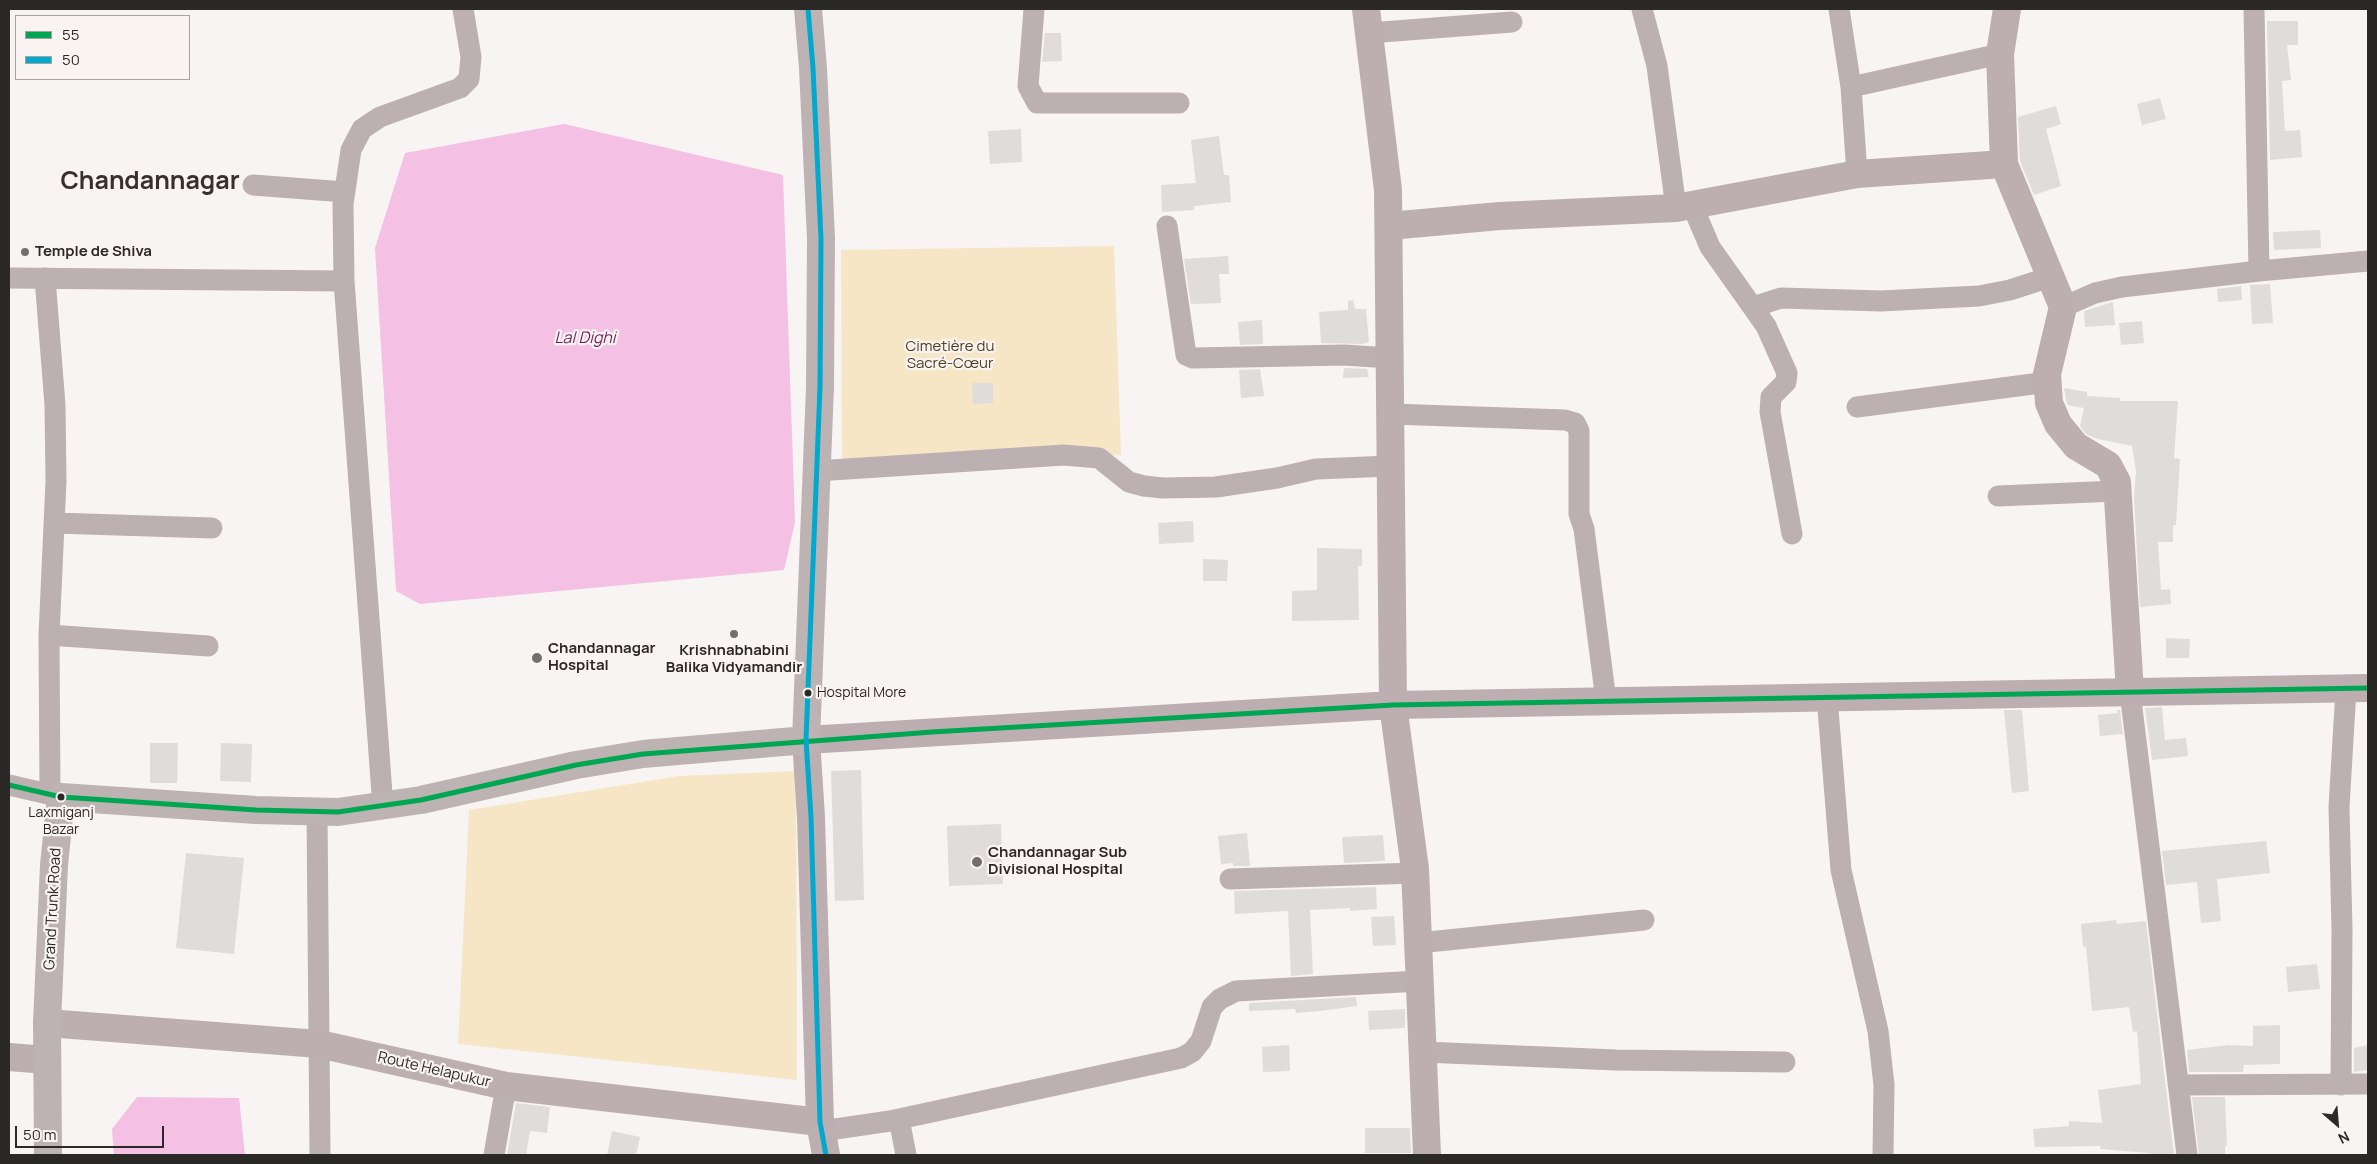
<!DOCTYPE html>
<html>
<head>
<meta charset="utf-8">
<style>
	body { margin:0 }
	#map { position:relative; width:2377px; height:1164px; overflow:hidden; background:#f8f4f3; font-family:Manrope,sans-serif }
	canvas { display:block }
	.frame { position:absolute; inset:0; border:10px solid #2b2828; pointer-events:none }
	.legend { position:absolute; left:15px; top:15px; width:175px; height:65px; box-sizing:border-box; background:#f9f3f2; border:1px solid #a7a2a1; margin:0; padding:6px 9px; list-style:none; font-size:15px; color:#2b2828 }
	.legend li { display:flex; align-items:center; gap:10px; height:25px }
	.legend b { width:25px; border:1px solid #a7a2a1 }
	.north { position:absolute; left:2312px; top:1099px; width:50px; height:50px; -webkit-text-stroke:4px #f9f3f2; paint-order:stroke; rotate:153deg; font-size:14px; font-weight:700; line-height:20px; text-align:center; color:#2b2828 }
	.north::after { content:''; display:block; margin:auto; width:18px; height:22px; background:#2b2828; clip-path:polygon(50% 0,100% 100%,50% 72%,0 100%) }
	.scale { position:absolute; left:15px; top:1126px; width:149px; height:22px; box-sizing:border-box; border:2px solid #2b2828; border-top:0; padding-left:6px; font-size:15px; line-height:18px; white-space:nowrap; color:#2b2828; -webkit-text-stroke:4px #f9f3f2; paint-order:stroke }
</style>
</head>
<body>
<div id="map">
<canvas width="2377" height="1164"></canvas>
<div class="frame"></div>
<ul class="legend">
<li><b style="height:6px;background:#00a651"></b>55</li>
<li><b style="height:6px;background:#00a9ce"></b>50</li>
</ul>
<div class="north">N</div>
<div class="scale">50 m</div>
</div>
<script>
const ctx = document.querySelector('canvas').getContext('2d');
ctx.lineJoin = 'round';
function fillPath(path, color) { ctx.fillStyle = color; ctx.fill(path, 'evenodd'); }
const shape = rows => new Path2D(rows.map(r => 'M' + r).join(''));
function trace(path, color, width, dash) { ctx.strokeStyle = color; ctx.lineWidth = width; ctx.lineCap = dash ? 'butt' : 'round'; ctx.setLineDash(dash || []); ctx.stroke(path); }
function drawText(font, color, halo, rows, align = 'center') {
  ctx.font = font + ' Manrope,sans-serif'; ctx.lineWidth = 4.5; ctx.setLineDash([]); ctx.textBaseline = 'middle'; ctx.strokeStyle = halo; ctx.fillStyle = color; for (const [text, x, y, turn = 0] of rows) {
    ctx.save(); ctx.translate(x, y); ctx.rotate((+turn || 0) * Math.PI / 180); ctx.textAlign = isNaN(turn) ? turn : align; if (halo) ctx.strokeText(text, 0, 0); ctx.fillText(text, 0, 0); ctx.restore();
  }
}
fillPath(shape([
	[1114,246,1121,455,842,469,841,250],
	[796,771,797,1080,458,1044,469,810,679,776]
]), '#f7e6c6');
fillPath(shape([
	[564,124,783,175,795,522,784,570,420,604,396,591,375,248,405,153],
	[137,1097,239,1098,245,1155,114,1155,112,1129]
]), '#f4c0e3');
fillPath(shape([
	[2267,21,2298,21,2298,45,2287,45,2291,80,2282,81,2285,131,2300,130,2302,157,2270,160],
	[1045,33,1061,33,1062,61,1042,62],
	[2160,98,2166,119,2142,125,2137,104],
	[2056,106,2061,124,2046,129,2061,186,2034,195,2020,161,2018,117],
	[1021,129,1022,162,990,164,988,131],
	[1219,136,1224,175,1229,175,1231,202,1194,206,1194,210,1162,212,1161,185,1196,183,1191,140],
	[2320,230,2321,248,2274,250,2273,232],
	[1228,256,1229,274,1219,274,1221,303,1191,304,1184,259],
	[2270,284,2273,323,2252,324,2250,285],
	[2241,286,2242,300,2218,302,2217,289],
	[1353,300,1355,309,1366,309,1369,342,1362,344,1321,343,1319,312,1348,310,1348,301],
	[2113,302,2115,325,2085,327,2084,311],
	[1262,320,1263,344,1240,345,1238,322],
	[2142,321,2144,343,2121,345,2119,323],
	[1344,368,1367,369,1369,377,1343,378],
	[1260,369,1264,396,1241,398,1239,370],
	[972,383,993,383,993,403,973,404],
	[2064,388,2087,392,2087,396,2120,398,2120,401,2178,401,2174,458,2180,459,2176,525,2173,525,2173,542,2158,542,2161,590,2170,589,2171,604,2140,607,2134,498,2136,471,2132,446,2094,438,2086,434,2080,426,2084,408,2067,405],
	[1193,521,1194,542,1159,544,1158,523],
	[1317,548,1362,549,1362,566,1358,566,1359,620,1292,621,1292,591,1317,590],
	[1203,559,1228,560,1227,581,1203,581],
	[2166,638,2190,639,2189,658,2166,658],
	[2162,707,2165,740,2186,738,2188,756,2152,760,2145,708],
	[2004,710,2022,710,2029,791,2012,793],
	[2117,710,2120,710,2123,734,2100,736,2098,715,2118,713],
	[150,743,178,743,177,783,150,783],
	[221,743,252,744,251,782,220,781],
	[861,770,864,900,835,901,831,771],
	[1001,824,1003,884,949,886,947,826],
	[1247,833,1250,866,1233,866,1233,863,1221,864,1218,836],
	[1383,835,1385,861,1344,863,1342,837],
	[2266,841,2270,873,2217,879,2221,921,2201,923,2197,882,2166,885,2162,851],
	[186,853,244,858,234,954,176,948],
	[1376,887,1377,909,1350,911,1350,908,1310,910,1313,974,1291,976,1288,911,1235,914,1234,891],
	[1394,916,1396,945,1373,946,1371,917],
	[2116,920,2117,924,2146,921,2174,1155,2149,1155,2149,1153,2100,1149,2101,1146,2035,1147,2033,1129,2069,1126,2069,1121,2102,1123,2098,1090,2141,1084,2137,1031,2133,1032,2129,1007,2092,1011,2086,946,2083,947,2081,924],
	[2317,964,2320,989,2288,992,2286,967],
	[1356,997,1357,1006,1320,1011,1296,1013,1295,1009,1249,1011,1249,1003],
	[1405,1009,1405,1028,1369,1030,1368,1011],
	[2280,1025,2280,1064,2244,1065,2243,1072,2189,1072,2187,1050,2229,1045,2253,1046,2253,1026],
	[1289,1045,1290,1071,1263,1072,1262,1047],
	[2368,1045,2368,1070,2354,1072,2354,1048],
	[2192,1097,2225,1097,2227,1146,2225,1146,2225,1155,2199,1155],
	[516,1103,550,1107,547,1133,530,1131,526,1155,507,1155],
	[1365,1128,1410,1128,1411,1153,1365,1153],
	[612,1131,640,1137,636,1155,607,1155]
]), '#dfdcdb');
trace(shape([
	[1034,9,1028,86,1037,103,1179,103],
	[1642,9,1657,66,1676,208],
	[1839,9,1851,87,2000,54],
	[2254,9,2259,271],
	[1369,33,1512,22],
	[1851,87,1857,174],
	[253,185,345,192],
	[1692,205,1710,247,1766,326,1787,373,1786,382,1771,397,1770,412,1792,534],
	[1167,226,1186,355,1193,358,1344,355,1390,358],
	[9,278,344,281],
	[45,278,55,405,56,481,49,635,50,794],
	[1753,307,1781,298,1881,301,1979,296,2010,290,2050,277],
	[2063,307,2095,293,2122,287,2259,271,2368,261],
	[1857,407,2048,382],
	[1391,414,1565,420,1575,423,1579,431,1579,514,1584,529,1606,701],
	[816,471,1064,455,1099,458,1129,482,1144,486,1163,488,1216,487,1277,478,1316,469,1391,466],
	[1998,496,2117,491],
	[54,523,212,528],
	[49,635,208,646],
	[2130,692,2187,1155],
	[1827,697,1841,870,1878,1031,1884,1085,1883,1155],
	[9,785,61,797],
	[383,807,344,281,343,204,351,150,362,129,380,117,460,88,469,79,471,57,463,9],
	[317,811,320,1155],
	[1230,879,1416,873],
	[1418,943,1644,920],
	[1423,1052,1616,1060,1785,1062],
	[2178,1085,2368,1084],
	[2341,1085,2342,929,2339,807,2346,689],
	[899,1119,906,1155],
	[822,1131,890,1121,1181,1058,1192,1052,1201,1041,1212,1007,1220,999,1236,991,1420,981],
	[494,1155,506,1086]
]), '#bcb0b2', 21);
trace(shape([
	[1366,9,1388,190,1393,705,1415,869,1427,1155],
	[2007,9,2000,54,2004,164,2063,307,2047,374,2049,403,2058,424,2076,446,2108,465,2117,482,2130,692],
	[1389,226,1500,216,1676,208,1857,174,2004,164],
	[47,1023,319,1044,506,1086,820,1122],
	[9,1057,47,1060],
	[826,1155,820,1122,811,817,806,740,1393,705,2368,688]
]), '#bcaeb1', 28);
trace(shape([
	[48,1155,47,1023,54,865,61,797,256,810,338,812,421,800,576,765,643,754,806,740,820,387,821,239,813,68,808,9]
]), '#beb3b3', 28);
trace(shape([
	[9,785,61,797,256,810,338,812,421,800,576,765,643,754,932,732,1393,705,2368,688]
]), '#00a651', 5);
trace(shape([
	[808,9,813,68,821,239,820,387,806,740,811,817,820,1122,826,1155]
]), '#00a9ce', 5);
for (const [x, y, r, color] of [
	[25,252,5,"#736f6f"],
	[734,634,5,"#736f6f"],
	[537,658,6,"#736f6f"],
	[808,693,4.5,"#2b2828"],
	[61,797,4.5,"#2b2828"],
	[977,862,6,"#736f6f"]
]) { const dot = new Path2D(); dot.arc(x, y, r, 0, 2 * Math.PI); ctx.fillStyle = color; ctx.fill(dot); trace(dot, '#f9f3f2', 2); }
drawText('14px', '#2b2828', '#f9f3f2', [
	["Hospital More",817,693],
	["Laxmiganj",61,813,"center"],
	["Bazar",61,830,"center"]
], 'left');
drawText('bold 15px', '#2b2828', '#f9f3f2', [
	["Temple de Shiva",35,252],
	["Chandannagar",548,649],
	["Hospital",548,666],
	["Krishnabhabini",734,651,"center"],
	["Balika Vidyamandir",734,668,"center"],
	["Chandannagar Sub",988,853],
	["Divisional Hospital",988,870]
], 'left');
drawText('15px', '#50401e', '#f9f3f2', [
	["Cimetière du",950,347],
	["Sacré-Cœur",950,364]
]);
drawText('15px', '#2b2828', '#f9f3f2', [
	["Grand Trunk Road",53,909,-87],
	["Route Helapukur",434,1070,13]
]);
drawText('italic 16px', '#6f1e5c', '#f9f3f2', [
	["Lal Dighi",585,339]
]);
drawText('bold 25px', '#363130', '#f9f3f2', [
	["Chandannagar",150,182]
]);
</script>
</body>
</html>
